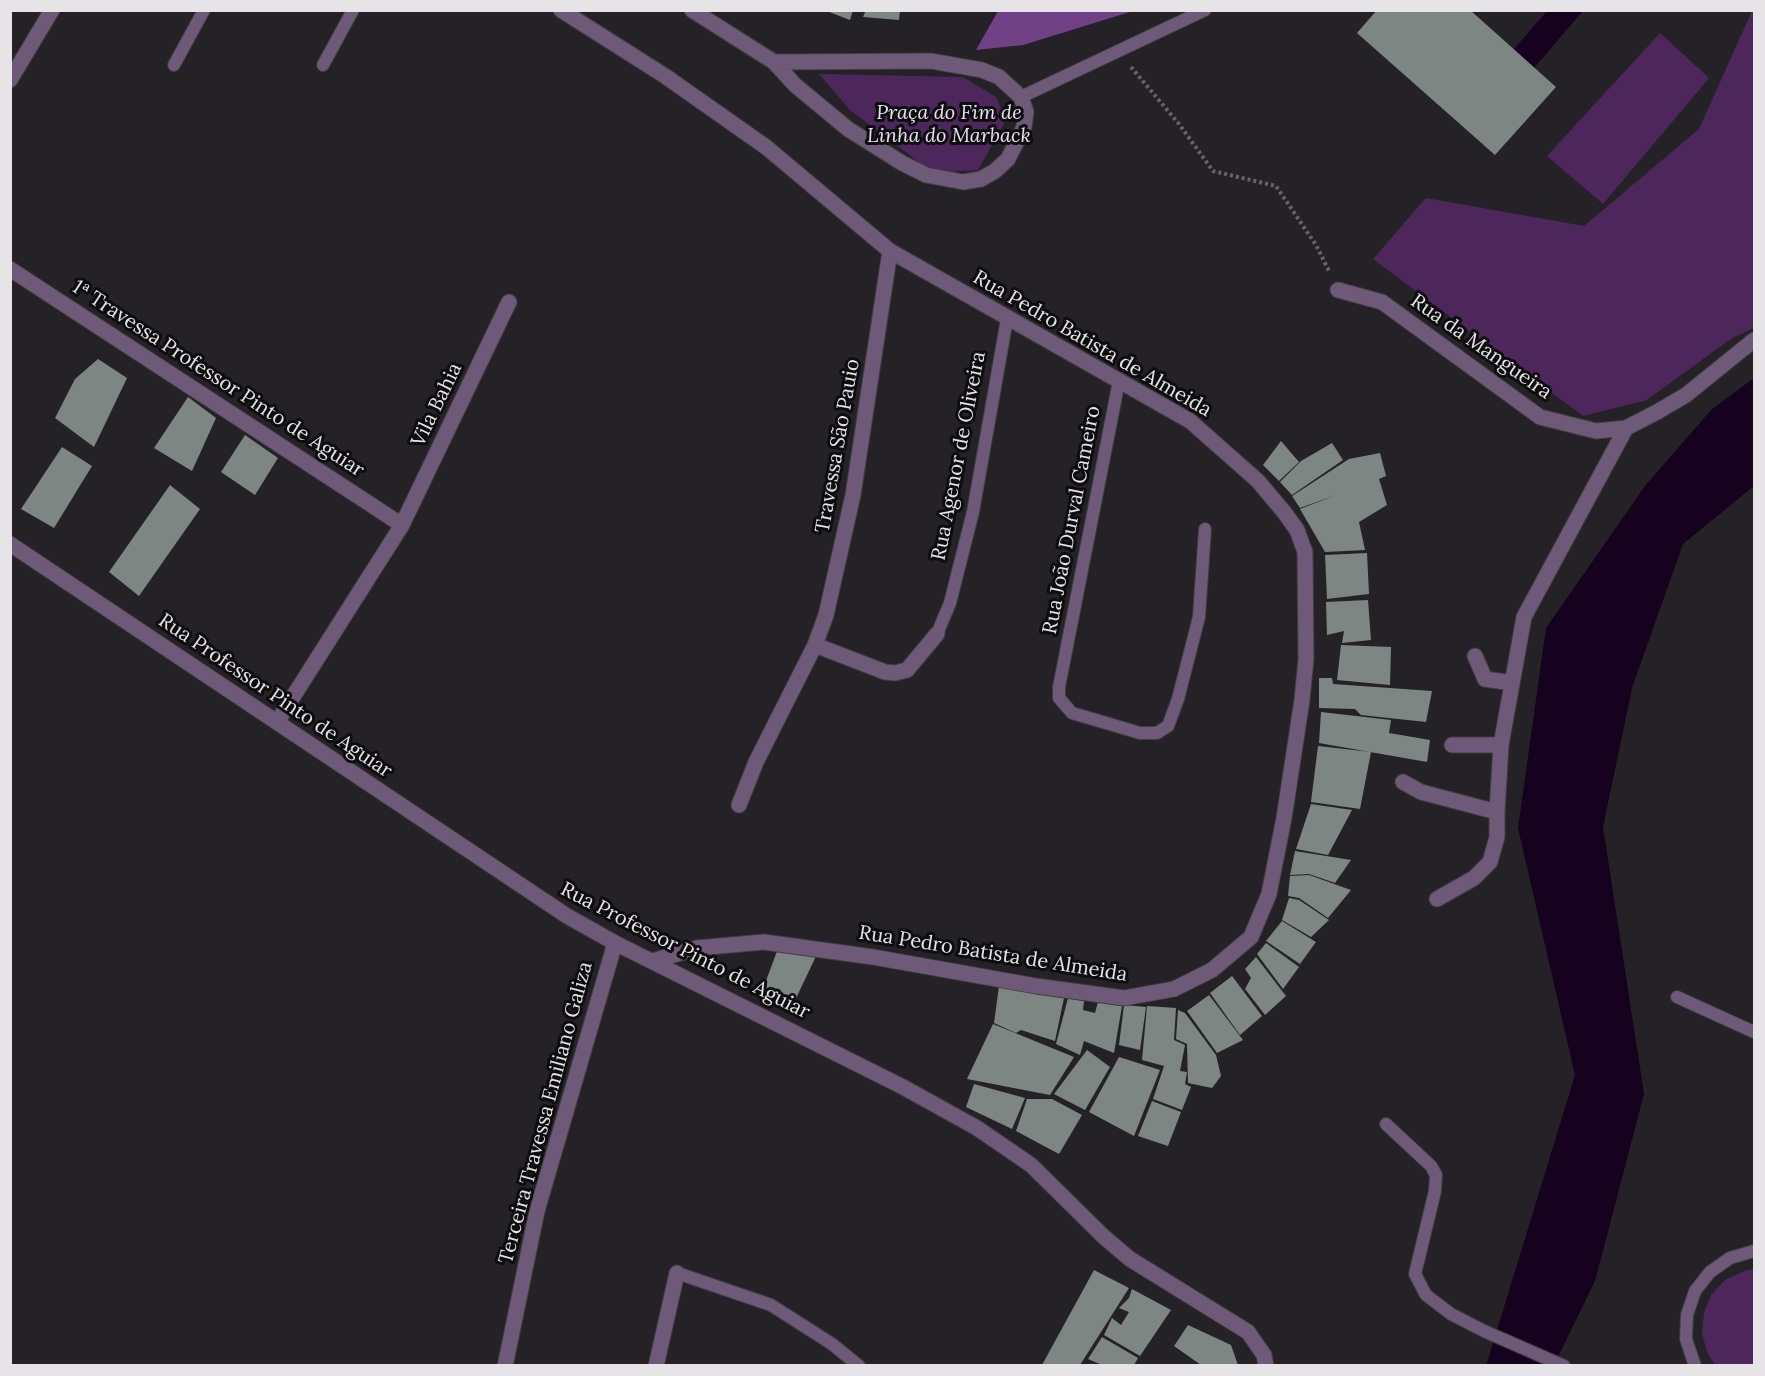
<!DOCTYPE html>
<html>
<head>
<meta charset="utf-8">
<style>
	body { margin:0 }
	#map { position:relative; width:1765px; height:1376px; overflow:hidden; background:#252227; font-family:Lora,serif }
	canvas { display:block }
	.frame { position:absolute; inset:0; border:12px solid #e6e4e7; pointer-events:none }
</style>
</head>
<body>
<div id="map">
<canvas width="1765" height="1376"></canvas>
<div class="frame"></div>
</div>
<script>
const ctx = document.querySelector('canvas').getContext('2d');
ctx.lineJoin = 'round';
function fillPath(path, color) { ctx.fillStyle = color; ctx.fill(path, 'evenodd'); }
const shape = rows => new Path2D(rows.map(r => 'M' + r).join(''));
function trace(path, color, width, dash) { ctx.strokeStyle = color; ctx.lineWidth = width; ctx.lineCap = dash ? 'butt' : 'round'; ctx.setLineDash(dash || []); ctx.stroke(path); }
function drawText(font, color, halo, rows, align = 'center') {
  ctx.font = font + ' Lora,serif'; ctx.lineWidth = 6; ctx.setLineDash([]); ctx.textBaseline = 'middle'; ctx.strokeStyle = halo; ctx.fillStyle = color; for (const [text, x, y, turn = 0] of rows) {
    ctx.save(); ctx.translate(x, y); ctx.rotate((+turn || 0) * Math.PI / 180); ctx.textAlign = isNaN(turn) ? turn : align; if (halo) ctx.strokeText(text, 0, 0); ctx.fillText(text, 0, 0); ctx.restore();
  }
}
fillPath(shape([
	[1752,11,1754,11,1754,328,1732,338,1647,400,1583,416,1373,259,1426,198,1584,226,1699,129],
	[1660,33,1709,78,1603,204,1547,156],
	[819,74,963,77,996,97,1006,120,978,170,944,172,928,169,850,110],
	[1754,1269,1754,1365,1715,1365,1707,1352,1702,1333,1704,1313,1711,1295,1725,1280,1744,1271]
]), '#4d275c');
fillPath(shape([
	[998,11,998,10,1133,11,1023,45,976,50]
]), '#714185');
fillPath(shape([
	[1547,11,1583,11,1534,68,1514,49],
	[1754,378,1754,486,1683,544,1632,688,1603,827,1644,1094,1595,1281,1554,1365,1486,1366,1575,1075,1518,828,1546,628,1645,486,1711,410]
]), '#16011f');
fillPath(shape([
	[824,10,853,10,850,20],
	[866,10,900,10,899,20,863,17],
	[1377,10,1470,10,1556,87,1495,155,1357,33],
	[98,359,127,378,94,447,55,418,75,379],
	[188,397,216,418,192,471,154,448],
	[245,435,278,458,255,495,221,472],
	[1281,441,1299,462,1279,481,1263,465],
	[1332,443,1343,460,1292,495,1280,482,1301,461],
	[62,447,92,466,54,528,21,509],
	[1380,453,1386,476,1379,479,1387,505,1359,522,1365,550,1325,552,1300,509,1336,495,1300,508,1292,496,1349,459],
	[170,485,200,509,139,596,109,572],
	[1367,553,1369,594,1327,599,1325,555],
	[1368,600,1371,640,1342,643,1344,631,1327,635,1326,602],
	[1341,645,1391,647,1390,685,1337,680],
	[1319,678,1332,678,1333,684,1432,691,1426,722,1361,715,1355,709,1319,708],
	[1321,712,1391,720,1389,733,1430,740,1427,762,1319,743],
	[1318,746,1371,752,1360,809,1311,802],
	[1311,804,1352,810,1328,855,1296,849],
	[1295,851,1351,860,1335,883,1309,874,1290,875],
	[1309,875,1351,890,1328,918,1299,898,1288,896,1290,876],
	[1289,898,1299,900,1329,920,1311,937,1282,920],
	[1282,921,1316,942,1300,964,1266,941],
	[1266,943,1299,967,1283,989,1257,954],
	[779,946,817,954,791,1009,761,994],
	[1256,957,1286,996,1265,1015,1245,989,1251,978,1245,969],
	[1232,976,1262,1016,1240,1035,1210,993],
	[999,986,1064,998,1055,1041,1021,1030,1016,1033,994,1023],
	[1209,995,1243,1040,1217,1053,1187,1011],
	[1068,998,1084,1001,1083,1010,1095,1013,1098,1002,1122,1006,1114,1053,1084,1041,1080,1055,1056,1044],
	[1124,1005,1146,1007,1140,1050,1119,1045],
	[1147,1006,1176,1008,1174,1040,1185,1045,1180,1071,1187,1072,1185,1084,1191,1087,1182,1110,1153,1099,1164,1066,1142,1060],
	[1178,1010,1185,1013,1216,1055,1221,1076,1212,1088,1188,1083,1187,1044,1176,1039],
	[993,1024,1074,1057,1050,1095,967,1079],
	[1087,1050,1110,1067,1085,1110,1054,1094],
	[1119,1057,1160,1070,1134,1136,1089,1112],
	[974,1084,1025,1098,1012,1129,966,1107],
	[1027,1099,1052,1099,1082,1115,1059,1154,1016,1131],
	[1152,1101,1181,1112,1168,1146,1138,1136],
	[1094,1270,1129,1288,1080,1365,1042,1365],
	[1132,1289,1171,1310,1140,1356,1104,1335,1112,1318,1121,1325,1129,1312,1119,1308,1129,1298],
	[1188,1325,1231,1345,1238,1365,1201,1365,1174,1346],
	[1102,1337,1138,1358,1134,1365,1102,1365,1088,1359]
]), '#7e8683');
const service = shape([
	[174,65,204,10],
	[323,65,353,10],
	[1021,97,1205,10],
	[1119,381,1059,687,1059,698,1072,713,1140,733,1157,733,1168,726,1178,699,1199,617,1205,529],
	[937,634,950,603,973,512,1007,319],
	[1677,997,1754,1032],
	[1386,1124,1431,1166,1436,1175,1435,1191,1415,1274,1426,1295,1451,1314,1484,1331,1564,1366],
	[677,1273,771,1305,832,1344,859,1366],
	[1695,1366,1686,1339,1687,1315,1695,1291,1710,1272,1730,1258,1754,1251]
]);
const minor = shape([
	[561,10,665,76,766,147,890,251,1190,421,1258,481,1284,512,1297,530,1305,552,1306,659,1302,700,1284,818,1269,894,1251,937,1212,970,1174,989,1124,998,1036,986,873,957,764,942,697,948,653,961],
	[10,80,52,10],
	[10,269,402,525],
	[1338,290,1382,302,1540,417,1596,431,1626,428,1657,412,1686,395,1754,340],
	[815,645,885,672,895,673,907,670,937,634],
	[1475,656,1485,679,1512,683],
	[277,722,402,525,509,302],
	[1452,745,1501,745],
	[1403,782,1421,792,1497,812,1501,745,1524,617,1626,428],
	[739,805,756,762,815,645,826,615,853,495,890,251],
	[1437,899,1474,878,1490,862,1497,837,1497,812],
	[505,1366,537,1211,615,943],
	[656,1366,677,1273]
]);
const tertiary = shape([
	[692,10,774,62,795,85,848,129,902,163,926,175,963,182,981,179,995,171,1008,159,1024,127,1026,112,1021,97,999,77,982,70,931,61,774,62],
	[10,544,567,916,615,943,903,1087,977,1128,1031,1165,1104,1237,1130,1259,1248,1332,1264,1355,1266,1366]
]);
trace(service, '#403d42', 14);
trace(minor, '#403d42', 17);
trace(tertiary, '#403d42', 17);
trace(shape([
	[1131,67,1179,124,1213,171,1276,186,1316,245,1329,271]
]), '#676468', 4, [3, 3]);
trace(service, '#6e5a78', 12);
trace(minor, '#6e5a78', 15);
trace(tertiary, '#6e5a78', 15);
drawText('italic 20px', '#ecdff2', '#0d0c0e', [
	["Praça do Fim de",949,113],
	["Linha do Marback",949,136]
]);
drawText('20px', '#e6e4e7', '#0d0c0e', [
	["Rua Pedro Batista de Almeida",1092,344,30],
	["Rua da Mangueira",1481,347,35],
	["1ª Travessa Professor Pinto de Aguiar",218,379,33],
	["Vila Bahia",437,405,-64],
	["Travessa São Pauio",838,446,-80],
	["Rua Agenor de Oliveira",959,456,-79],
	["Rua João Durval Cameiro",1072,520,-79],
	["Rua Professor Pinto de Aguiar",275,696,34],
	["Rua Professor Pinto de Aguiar",685,951,27],
	["Rua Pedro Batista de Almeida",993,954,9],
	["Terceira Travessa Emiliano Galiza",546,1113,-75]
]);
</script>
</body>
</html>
